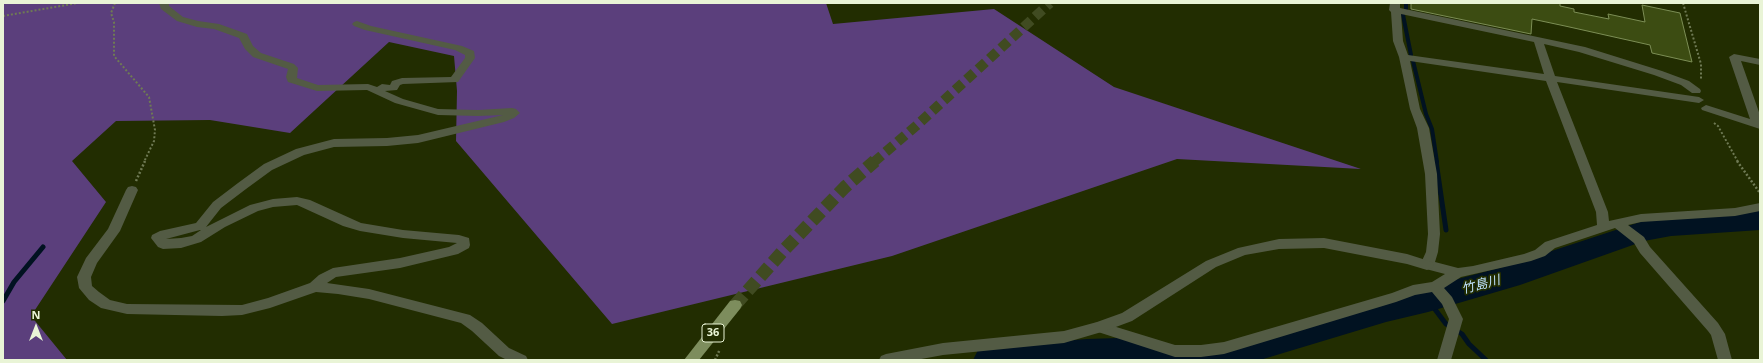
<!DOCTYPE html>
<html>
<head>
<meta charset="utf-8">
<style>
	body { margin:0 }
	#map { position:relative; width:1763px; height:363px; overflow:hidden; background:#222d01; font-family:"Open Sans",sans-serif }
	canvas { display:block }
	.frame { position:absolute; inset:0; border:4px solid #e9f4d6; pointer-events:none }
	.north { position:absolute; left:16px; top:307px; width:40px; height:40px; -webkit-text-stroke:3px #222d01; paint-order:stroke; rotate:0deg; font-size:11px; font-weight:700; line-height:16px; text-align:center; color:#e9f4d6 }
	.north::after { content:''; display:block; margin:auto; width:14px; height:18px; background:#e9f4d6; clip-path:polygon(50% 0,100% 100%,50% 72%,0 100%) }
</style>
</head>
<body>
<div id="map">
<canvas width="1763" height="363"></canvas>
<div class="frame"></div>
<div class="north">N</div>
</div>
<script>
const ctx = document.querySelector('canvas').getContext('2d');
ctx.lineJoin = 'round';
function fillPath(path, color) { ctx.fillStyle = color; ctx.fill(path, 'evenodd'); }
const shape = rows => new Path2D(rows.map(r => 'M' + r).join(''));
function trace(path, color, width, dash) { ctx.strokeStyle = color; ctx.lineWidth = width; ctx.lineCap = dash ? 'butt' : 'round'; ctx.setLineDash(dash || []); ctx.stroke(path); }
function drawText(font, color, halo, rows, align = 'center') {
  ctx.font = font + ' "Open Sans","Noto Sans JP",sans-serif'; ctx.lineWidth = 3.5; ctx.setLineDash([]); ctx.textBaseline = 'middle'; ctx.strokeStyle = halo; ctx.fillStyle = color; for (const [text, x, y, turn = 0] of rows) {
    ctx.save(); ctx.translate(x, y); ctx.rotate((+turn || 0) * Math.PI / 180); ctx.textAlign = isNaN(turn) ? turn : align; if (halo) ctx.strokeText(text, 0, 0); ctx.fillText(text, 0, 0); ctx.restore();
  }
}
fillPath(shape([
	[3,3,826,3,833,24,994,9,1114,87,1361,169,1177,159,892,256,612,324,456,141,457,91,454,56,389,42,290,133,210,120,116,121,72,161,106,202,31,316,67,360,3,360]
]), '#5b3f7c');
trace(shape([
	[1406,3,1406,9],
	[1403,15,1411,55],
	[1413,61,1426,114,1432,129,1437,162]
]), '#011221', 4);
trace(shape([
	[1436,161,1446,230],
	[1428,300,1446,324,1462,334,1469,344,1486,360],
	[3,301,14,282,43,247],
	[1027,360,1030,357]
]), '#011221', 5);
fillPath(shape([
	[1760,210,1760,230,1671,236,1644,241,1520,285,1428,312,1386,322,1260,360,973,360,978,350,990,347,1087,339,1119,338,1182,347,1192,350,1239,340,1386,298,1503,267,1640,222,1671,216,1760,210]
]), '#011221');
const building = shape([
	[1411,3,1560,3,1560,6,1574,9,1574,12,1609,19,1608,14,1645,22,1642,5,1680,13,1692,62,1652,53,1650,45,1565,26,1532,19,1531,34,1411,9,1411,3]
]);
fillPath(building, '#3c4c12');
trace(building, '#7c8e55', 1);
trace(shape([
	[874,162,916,126,1050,3]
]), '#404b21', 10, [10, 5.5]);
trace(shape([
	[735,305,783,251,845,187,875,161]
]), '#404b21', 13, [13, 6]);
trace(shape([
	[115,3,111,13,114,22,114,56,149,97,155,130,154,141,144,162],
	[1683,3,1701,64,1701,80],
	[3,16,78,3],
	[1714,123,1718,126,1738,162]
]), '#6f7a54', 2, [2, 2]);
trace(shape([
	[1737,161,1760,193],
	[136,181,145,161],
	[715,360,720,349]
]), '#6f7a54', 2.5, [2, 2]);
fillPath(shape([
	[159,3,169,3,169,6,183,17,198,21,219,24,247,34,253,46,261,53,294,64,298,68,297,78,318,85,368,84,377,87,382,84,390,85,392,81,402,78,451,77,465,58,465,55,455,50,365,30,354,26,352,24,354,22,357,21,371,26,462,46,474,51,475,58,458,82,403,84,400,85,397,90,385,91,403,99,438,109,478,110,512,108,516,109,520,113,514,118,504,122,418,143,387,146,334,147,304,155,272,170,246,189,221,208,206,227,250,205,273,199,297,197,310,200,361,223,403,230,459,235,469,238,470,245,469,248,458,254,400,268,336,277,327,283,369,289,470,315,482,323,509,348,526,356,528,360,507,360,499,356,472,331,461,323,369,299,338,294,316,292,270,308,242,315,222,316,127,314,101,308,89,300,79,288,77,277,86,258,108,229,126,190,128,187,132,186,136,187,138,190,120,231,97,263,91,277,92,286,99,292,110,300,127,304,242,305,268,298,310,283,319,275,333,268,400,258,449,247,457,243,403,238,360,231,343,226,297,205,273,207,258,211,225,227,201,242,181,248,163,249,158,247,151,238,152,235,160,231,196,223,213,202,238,183,264,164,296,149,334,139,387,138,418,135,503,115,478,116,438,115,395,103,367,90,317,91,288,82,286,77,288,69,253,57,245,49,239,38,214,29,197,27,177,21,161,9,159,3],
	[200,230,201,230,192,236,181,238,166,239,200,230],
	[1390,3,1400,3,1400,8,1585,47,1662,71,1689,81,1700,89,1701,91,1700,93,1692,93,1681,85,1654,75,1579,52,1544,44,1555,76,1699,97,1704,100,1699,103,1557,82,1608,212,1609,221,1641,214,1735,208,1760,203,1760,211,1735,216,1641,222,1628,225,1644,237,1650,247,1718,323,1725,334,1732,360,1718,360,1711,335,1708,331,1640,253,1634,243,1615,228,1555,248,1545,256,1531,261,1461,277,1444,288,1452,297,1463,319,1451,360,1437,360,1449,319,1442,304,1432,292,1415,295,1396,302,1224,354,1201,357,1175,357,1095,331,1093,327,1095,323,1100,322,1175,345,1201,345,1224,342,1392,293,1413,285,1432,282,1445,274,1422,268,1420,265,1426,252,1428,234,1425,174,1417,128,1410,109,1399,57,1393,41,1391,12,1389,10,1390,3],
	[1401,14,1534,42,1544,74,1408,55,1403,41,1401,14],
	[1410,61,1546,81,1596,212,1597,225,1545,242,1535,250,1524,254,1473,266,1458,268,1435,262,1438,252,1440,234,1437,174,1429,128,1420,109,1410,61],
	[1734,54,1760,59,1760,65,1741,61,1760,115,1760,129,1702,110,1701,108,1706,105,1750,119,1729,57,1734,54]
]), '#535b44');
fillPath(shape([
	[1324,238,1407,254,1432,262,1434,265,1432,268,1427,270,1407,264,1324,248,1279,249,1245,255,1216,267,1132,321,1105,331,1064,343,943,355,916,360,879,360,881,356,886,354,943,343,1064,331,1097,322,1122,313,1206,261,1238,248,1279,239,1324,238]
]), '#535b44');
fillPath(shape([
	[735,300,740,301,742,305,740,309,699,360,684,360,730,301,735,300]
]), '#7d8d5d');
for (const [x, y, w] of [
	[713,333,22]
]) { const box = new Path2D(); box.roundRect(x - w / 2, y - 9, w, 18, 3); ctx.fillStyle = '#222d01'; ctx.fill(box); trace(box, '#e9f4d6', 1); }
drawText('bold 11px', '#e9f4d6', null, [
	["36",713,333]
]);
drawText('italic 13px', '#bfe1fd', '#222d01', [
	["竹島川",1481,285,-15]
]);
</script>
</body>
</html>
